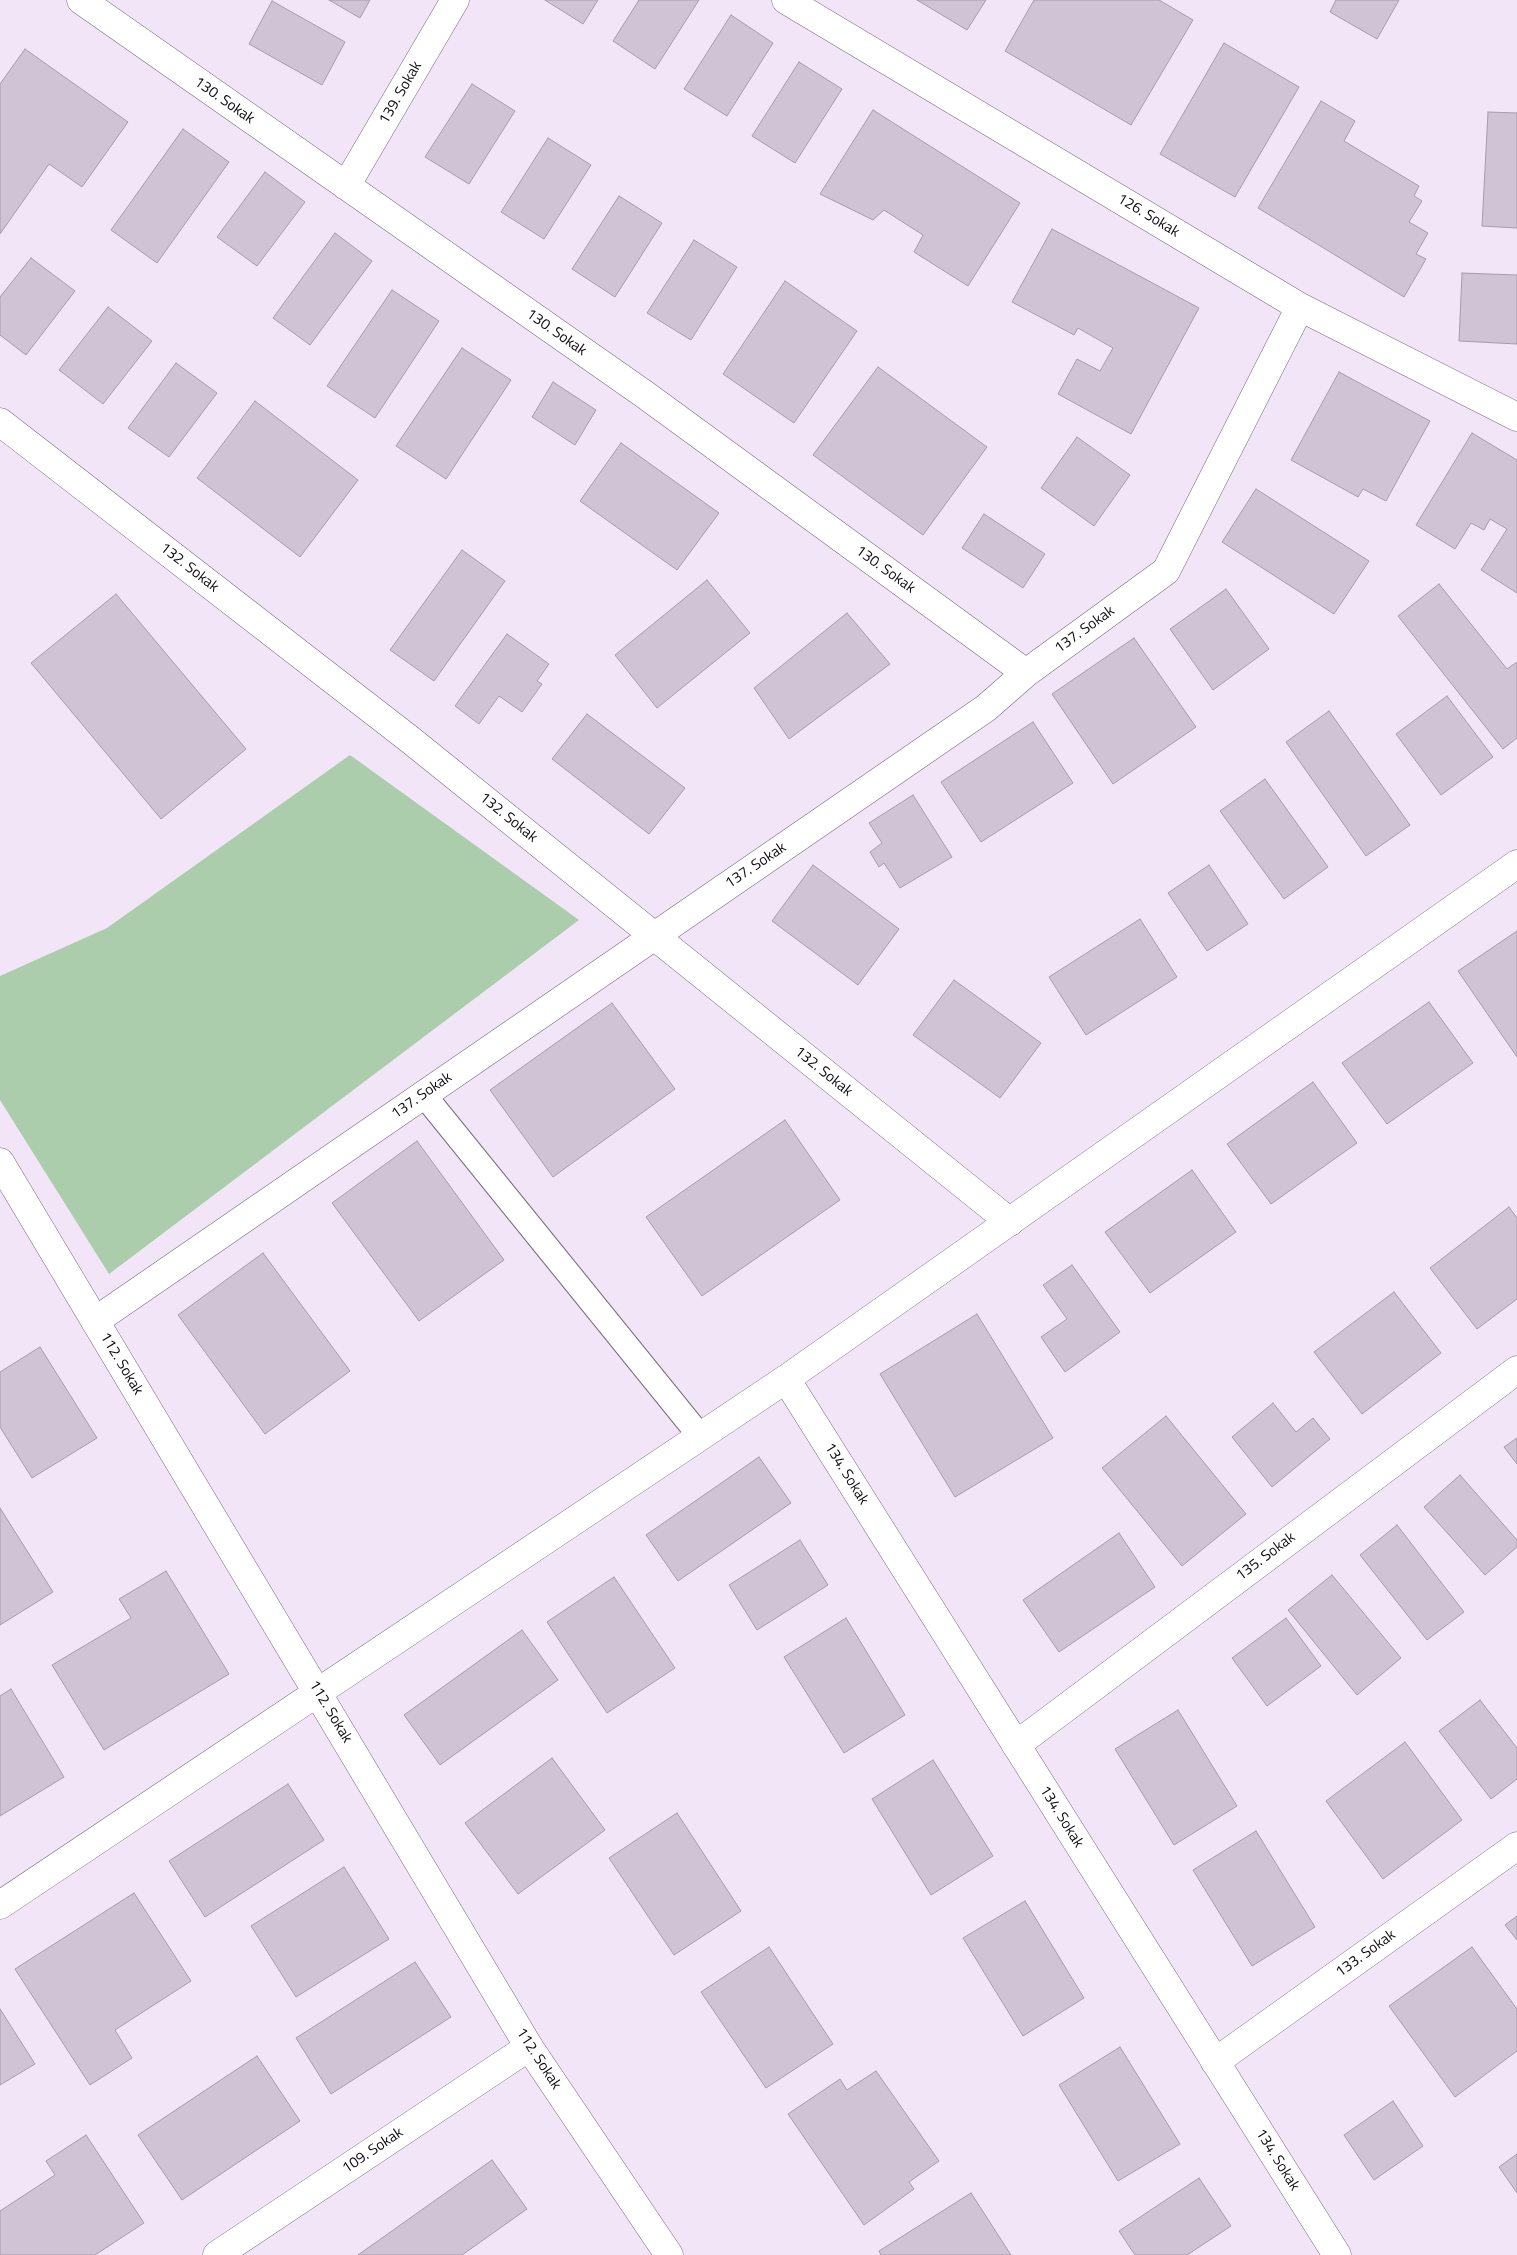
<!DOCTYPE html>
<html>
<head>
<meta charset="utf-8">
<style>
	body { margin:0 }
	canvas { display:block; background:#f2e5f8 }
</style>
</head>
<body>
<canvas width="1517" height="2255"></canvas>
<script>
const ctx = document.querySelector('canvas').getContext('2d');
ctx.lineJoin = 'round';
function fillPath(path, color) { ctx.fillStyle = color; ctx.fill(path, 'evenodd'); }
const shape = rows => new Path2D(rows.map(r => 'M' + r).join(''));
function trace(path, color, width, dash) { ctx.strokeStyle = color; ctx.lineWidth = width; ctx.lineCap = dash ? 'butt' : 'round'; ctx.setLineDash(dash || []); ctx.stroke(path); }
function drawText(font, color, halo, rows, align = 'center') {
  ctx.font = font + ' "Titillium Web",sans-serif'; ctx.lineWidth = 5; ctx.setLineDash([]); ctx.textBaseline = 'middle'; ctx.strokeStyle = halo; ctx.fillStyle = color; for (const [text, x, y, turn = 0] of rows) {
    ctx.save(); ctx.translate(x, y); ctx.rotate((+turn || 0) * Math.PI / 180); ctx.textAlign = isNaN(turn) ? turn : align; if (halo) ctx.strokeText(text, 0, 0); ctx.fillText(text, 0, 0); ctx.restore();
  }
}
fillPath(shape([
	[350,755,579,920,109,1274,0,1100,0,976,107,928]
]), '#abcdab');
const building = shape([
	[329,0,370,0,360,18,329,0],
	[545,0,598,0,583,24,545,0],
	[639,0,699,0,655,69,613,41,639,0],
	[917,0,986,0,967,30,917,0],
	[1034,0,1159,0,1193,20,1131,125,1005,51,1034,0],
	[1336,0,1399,0,1377,39,1330,12,1336,0],
	[272,1,345,42,322,85,249,44,272,1],
	[731,15,773,43,727,116,684,89,731,15],
	[1224,43,1299,87,1235,197,1160,154,1224,43],
	[25,49,128,122,82,187,49,164,0,234,0,84,25,49],
	[799,62,842,89,795,163,752,136,799,62],
	[472,84,515,111,469,184,425,157,472,84],
	[1321,101,1355,121,1344,141,1419,186,1414,196,1422,201,1409,222,1428,233,1416,254,1426,259,1404,297,1258,208,1321,101],
	[873,110,1020,203,968,286,914,252,923,235,884,210,873,220,820,194,873,110],
	[1488,112,1517,113,1517,228,1482,226,1488,112],
	[183,129,229,162,157,263,111,230,183,129],
	[548,138,591,165,544,239,501,212,548,138],
	[265,172,305,202,257,266,217,237,265,172],
	[619,196,662,223,615,297,572,269,619,196],
	[1052,229,1199,308,1131,434,1058,394,1077,359,1100,371,1113,348,1078,328,1074,335,1012,302,1052,229],
	[335,233,372,261,310,345,273,318,335,233],
	[694,240,737,267,691,340,647,313,694,240],
	[31,258,75,291,26,355,0,335,0,297,31,258],
	[1462,273,1517,275,1517,344,1459,341,1462,273],
	[785,281,857,331,794,423,723,374,785,281],
	[392,290,439,321,375,418,327,386,392,290],
	[108,307,152,341,103,404,59,370,108,307],
	[462,348,511,380,446,479,396,446,462,348],
	[176,363,217,393,169,457,128,428,176,363],
	[878,367,987,447,923,535,813,455,878,367],
	[1339,372,1430,421,1386,501,1363,489,1358,497,1291,460,1339,372],
	[553,382,596,410,575,445,532,417,553,382],
	[255,401,358,480,300,557,197,478,255,401],
	[1472,433,1517,460,1517,593,1481,570,1507,529,1490,519,1484,530,1471,523,1455,549,1416,525,1472,433],
	[1077,437,1130,475,1094,526,1041,488,1077,437],
	[621,443,719,513,677,570,580,501,621,443],
	[1256,489,1369,561,1334,614,1222,542,1256,489],
	[984,514,1045,554,1023,588,962,548,984,514],
	[462,550,505,581,434,681,390,650,462,550],
	[707,580,750,633,657,708,615,655,707,580],
	[1439,584,1507,669,1517,662,1517,738,1503,749,1398,616,1439,584],
	[1226,589,1269,649,1213,690,1170,629,1226,589],
	[116,594,246,749,161,819,31,663,116,594],
	[847,613,890,664,789,739,754,688,847,613],
	[507,634,549,664,537,681,542,684,522,712,499,696,479,724,455,706,507,634],
	[1134,638,1196,727,1113,784,1052,694,1134,638],
	[1447,696,1493,757,1441,795,1396,734,1447,696],
	[1329,711,1410,825,1366,856,1286,742,1329,711],
	[587,714,685,788,649,834,552,759,587,714],
	[1033,722,1073,783,981,842,941,782,1033,722],
	[1265,779,1328,867,1284,899,1220,811,1265,779],
	[913,795,952,857,900,888,884,863,879,867,870,852,882,843,869,823,913,795],
	[813,865,899,929,858,985,772,921,813,865],
	[1209,865,1248,924,1207,951,1168,893,1209,865],
	[1140,919,1177,977,1086,1035,1049,977,1140,919],
	[1517,931,1517,1057,1458,971,1517,931],
	[954,980,1041,1043,1000,1098,913,1035,954,980],
	[1429,1002,1473,1063,1387,1124,1342,1063,1429,1002],
	[612,1003,675,1089,553,1177,490,1090,612,1003],
	[1313,1082,1357,1143,1271,1204,1227,1144,1313,1082],
	[785,1120,840,1200,702,1296,646,1217,785,1120],
	[417,1141,504,1260,419,1321,332,1203,417,1141],
	[1192,1170,1236,1232,1150,1293,1105,1232,1192,1170],
	[1509,1207,1517,1218,1517,1299,1477,1329,1430,1268,1509,1207],
	[263,1253,350,1371,265,1434,178,1315,263,1253],
	[1072,1265,1120,1332,1065,1372,1041,1337,1067,1319,1043,1285,1072,1265],
	[1394,1292,1441,1353,1362,1414,1314,1352,1394,1292],
	[977,1314,1053,1438,955,1497,880,1374,977,1314],
	[40,1347,97,1438,32,1478,0,1427,0,1372,40,1347],
	[1273,1403,1296,1432,1313,1418,1330,1439,1272,1487,1232,1437,1273,1403],
	[1166,1416,1246,1514,1182,1566,1102,1468,1166,1416],
	[1517,1438,1517,1464,1504,1447,1517,1438],
	[759,1457,791,1503,678,1581,646,1535,759,1457],
	[1460,1475,1517,1540,1517,1547,1485,1575,1424,1507,1460,1475],
	[0,1508,53,1592,0,1625,0,1508],
	[1397,1525,1464,1612,1427,1640,1360,1555,1397,1525],
	[1119,1533,1155,1587,1059,1652,1023,1600,1119,1533],
	[800,1540,828,1585,757,1630,729,1585,800,1540],
	[166,1571,229,1674,104,1750,52,1665,131,1618,119,1599,166,1571],
	[1332,1575,1401,1658,1357,1695,1288,1610,1332,1575],
	[614,1577,675,1668,607,1713,547,1622,614,1577],
	[846,1618,905,1715,844,1753,784,1657,846,1618],
	[1286,1618,1321,1666,1267,1706,1232,1658,1286,1618],
	[522,1630,558,1680,440,1765,404,1715,522,1630],
	[11,1689,64,1777,0,1816,0,1696,11,1689],
	[1480,1700,1517,1748,1517,1779,1491,1799,1439,1731,1480,1700],
	[1178,1710,1237,1806,1174,1845,1115,1749,1178,1710],
	[1405,1742,1462,1820,1383,1879,1326,1801,1405,1742],
	[552,1758,605,1830,518,1894,465,1823,552,1758],
	[933,1760,993,1856,931,1895,872,1799,933,1760],
	[288,1784,324,1840,205,1917,169,1861,288,1784],
	[677,1813,741,1911,674,1955,609,1858,677,1813],
	[1256,1831,1315,1927,1252,1966,1193,1870,1256,1831],
	[344,1867,389,1939,296,1997,251,1926,344,1867],
	[134,1893,191,1981,115,2030,132,2058,90,2085,15,1969,134,1893],
	[1025,1901,1084,1998,1023,2036,963,1938,1025,1901],
	[1517,1916,1517,1940,1505,1925,1517,1916],
	[769,1947,833,2044,766,2088,701,1992,769,1947],
	[1472,1947,1517,2009,1517,2051,1455,2097,1389,2006,1472,1947],
	[415,1962,451,2017,331,2094,296,2038,415,1962],
	[0,2009,35,2064,0,2085,0,2009],
	[1120,2047,1180,2144,1118,2181,1059,2085,1120,2047],
	[257,2056,300,2121,182,2200,138,2135,257,2056],
	[876,2071,939,2161,909,2182,914,2189,864,2225,788,2114,840,2079,847,2090,876,2071],
	[1393,2101,1423,2146,1374,2180,1344,2135,1393,2101],
	[86,2135,144,2223,95,2255,0,2255,0,2211,55,2175,46,2161,86,2135],
	[1517,2154,1517,2193,1499,2167,1517,2154],
	[492,2160,527,2209,462,2255,358,2255,492,2160],
	[1199,2178,1231,2226,1187,2255,1135,2255,1119,2231,1199,2178],
	[971,2193,1011,2255,881,2255,879,2251,971,2193]
]);
fillPath(building, '#cfc3d5');
trace(building, '#a79bad', 1);
const lane = shape([
	[424,1095,700,1436]
]);
const street = shape([
	[81,0,644,394,1026,673],
	[786,0,1300,307,1517,417],
	[346,186,455,0],
	[0,422,408,738,1010,1222],
	[95,1321,986,708,1026,673,1166,571,1300,307],
	[1016,1745,1517,1370],
	[1215,2062,1517,1846],
	[217,2255,529,2047]
]);
const secondary = shape([
	[0,1162,529,2047,669,2255],
	[786,1379,1337,2255],
	[0,1905,786,1379,1517,864]
]);
trace(lane, '#786d7d', 26);
trace(street, '#786d7d', 29);
trace(secondary, '#786d7d', 29);
trace(lane, '#fff', 24);
trace(street, '#fff', 28);
trace(secondary, '#fff', 28);
drawText('15px', '#0e0a10', '#fff', [
	["139. Sokak",401,93,-60],
	["130. Sokak",224,101,35],
	["126. Sokak",1148,216,31],
	["130. Sokak",556,333,35],
	["132. Sokak",189,568,38],
	["130. Sokak",885,570,36],
	["137. Sokak",1085,630,-36],
	["132. Sokak",508,818,39],
	["137. Sokak",756,866,-34],
	["132. Sokak",823,1072,39],
	["137. Sokak",422,1096,-35],
	["112. Sokak",121,1364,59],
	["134. Sokak",846,1474,58],
	["135. Sokak",1266,1557,-37],
	["112. Sokak",330,1712,59],
	["134. Sokak",1061,1817,58],
	["133. Sokak",1366,1954,-36],
	["112. Sokak",538,2059,57],
	["109. Sokak",373,2151,-34],
	["134. Sokak",1277,2160,58]
]);
</script>
</body>
</html>
